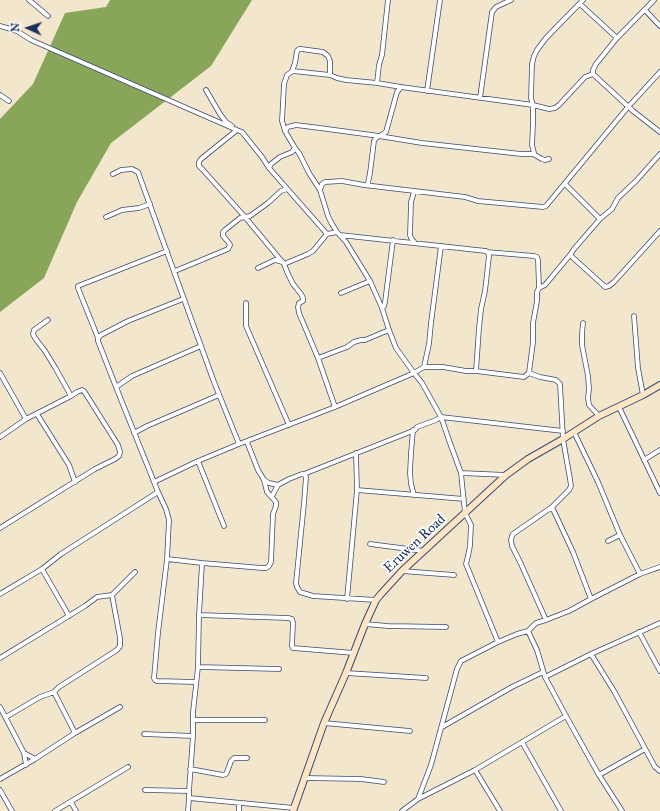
<!DOCTYPE html>
<html>
<head>
<meta charset="utf-8">
<style>
	body { margin:0 }
	#map { position:relative; width:660px; height:811px; overflow:hidden; background:#f2e6cd; font-family:"IM FELL Great Primer",serif }
	canvas { display:block }
	.north { position:absolute; left:8px; top:8px; width:40px; height:40px; -webkit-text-stroke:3px #fff; paint-order:stroke; rotate:273deg; font-size:11px; font-weight:700; line-height:16px; text-align:center; color:#1b2f5e }
	.north::after { content:''; display:block; margin:auto; width:14px; height:18px; background:#1b2f5e; clip-path:polygon(50% 0,100% 100%,50% 72%,0 100%) }
</style>
</head>
<body>
<div id="map">
<canvas width="660" height="811"></canvas>
<div class="north">N</div>
</div>
<script>
const ctx = document.querySelector('canvas').getContext('2d');
ctx.lineJoin = 'round';
function fillPath(path, color) { ctx.fillStyle = color; ctx.fill(path, 'evenodd'); }
const shape = rows => new Path2D(rows.map(r => 'M' + r).join(''));
function trace(path, color, width, dash) { ctx.strokeStyle = color; ctx.lineWidth = width; ctx.lineCap = dash ? 'butt' : 'round'; ctx.setLineDash(dash || []); ctx.stroke(path); }
function drawText(font, color, halo, rows, align = 'center') {
  ctx.font = font + ' "IM FELL Great Primer",serif'; ctx.lineWidth = 3.5; ctx.setLineDash([]); ctx.textBaseline = 'middle'; ctx.strokeStyle = halo; ctx.fillStyle = color; for (const [text, x, y, turn = 0] of rows) {
    ctx.save(); ctx.translate(x, y); ctx.rotate((+turn || 0) * Math.PI / 180); ctx.textAlign = isNaN(turn) ? turn : align; if (halo) ctx.strokeText(text, 0, 0); ctx.fillText(text, 0, 0); ctx.restore();
  }
}
fillPath(shape([
	[110,0,252,0,211,66,111,143,77,202,44,278,0,312,0,119,33,84,65,13,106,7]
]), '#88a559');
const street = shape([
	[29,0,48,16],
	[580,4,617,38],
	[645,10,660,26],
	[0,26,17,31,31,40,237,130],
	[292,71,295,63,297,51,299,49,301,49,323,52,328,56,330,61,330,75],
	[593,74,593,70,596,64,617,38,654,0],
	[593,74,633,111,660,132],
	[377,83,379,65,382,55,388,0],
	[206,90,220,114,226,122,232,126],
	[427,91,440,0],
	[0,95,9,101],
	[480,98,492,12,496,7,511,0],
	[285,131,288,127,296,125,320,128,379,136,422,143,521,154,533,154,542,159,545,160,549,159],
	[295,148,292,152,280,157,271,164,269,168,262,157,242,132,237,130,201,159,199,162,199,166,203,170,245,217,284,264,288,274,293,284,301,294,303,298,303,301,299,303,298,307,299,313,318,358,335,407],
	[533,154,534,153,532,145,533,124,533,105,531,98,532,64,534,56,537,50,546,38,583,0],
	[269,168,327,234],
	[113,174,121,170,132,169,138,172,214,382,239,444],
	[565,184,600,219],
	[367,185,368,183,370,173,374,141,376,138,383,134,386,132,397,92,401,87],
	[320,190,322,184,325,182,342,181,364,185,465,197,478,201,543,207,546,206,628,107,660,72],
	[414,192,411,202,410,235,411,238,415,243],
	[106,217,122,210,139,208,150,204],
	[340,235,486,251,488,253,489,256,485,291,481,309,479,328,476,371],
	[487,252,534,256,537,257,538,260,539,288],
	[570,255,603,285,605,287,609,286,614,282,660,231],
	[284,264,308,254,313,251,327,234,337,232],
	[258,268,275,260,279,261,282,262],
	[175,271,228,249,230,245,229,243,223,236,223,232,225,230,240,218,250,216,268,203,281,191,287,189],
	[341,293,370,281],
	[183,299,128,321,101,335,98,338,98,341,116,387,158,492,166,509,169,520,167,559,158,633,154,678,155,680,157,681,196,682],
	[246,303,246,326,289,425],
	[382,308,384,306,385,302,393,240],
	[634,316,638,368,643,395],
	[48,320,34,330,33,334,35,338,45,351,56,369,71,396],
	[583,323,582,334,582,345,588,376,589,389,588,398,589,405,599,416],
	[98,338,78,288,78,286,167,251],
	[318,358,347,347,354,342,361,340,365,340,389,330],
	[424,367,429,344,431,323,441,246],
	[0,373,26,419],
	[529,373,540,377,556,380,560,384,563,439,570,479,571,486,569,490,552,507,513,534,512,536,511,540,512,546,521,564,546,620],
	[116,387,132,376,201,346],
	[619,407,660,493],
	[37,414,69,465,75,482],
	[413,430,411,453,410,473,411,484,414,495],
	[574,432,598,482,620,535,640,574],
	[134,433,147,426,219,395],
	[0,437,26,419,71,396,77,392,82,390,84,391,118,445,120,452,119,456,115,459,95,469,0,528],
	[644,460,660,450],
	[198,461,224,526],
	[461,473,506,475],
	[304,474,415,430,417,427,436,420,441,417,563,431],
	[264,480,269,483,278,485],
	[154,482,198,461,239,444,335,407,414,373,424,367,443,367,466,371,476,371,524,377,529,373,533,342,533,323,537,301,537,292,539,288,545,285,570,255,574,249,600,219,612,209,618,198,636,181,660,154],
	[357,490,464,499],
	[272,496,278,485,289,479,302,474,305,475,306,477,304,503,296,583,297,587,300,592,313,596,376,600],
	[552,507,573,552,591,599],
	[608,541,620,535],
	[370,544,424,551],
	[167,559,202,563,262,568,266,568,269,566,271,562,273,514,276,506,276,502,267,492,264,480,258,470,247,442],
	[42,569,69,616],
	[402,571,454,575],
	[0,594,42,569,61,554,158,492],
	[347,599,357,490,356,453],
	[199,615,288,618,292,619,293,623,292,646,293,648,354,653],
	[365,624,388,626,446,627],
	[528,631,537,650,545,677,566,716,599,775,622,811],
	[639,632,660,671],
	[498,642,466,564,468,556,470,546,471,525,465,513,461,473,450,443,441,417,422,383,414,373,396,348,389,330,382,308,370,281,346,242,337,232,332,224,328,216,320,190,309,173,299,153,295,148,285,131,282,121,284,84,287,75,293,71,330,75,337,78,346,80,377,83,401,87,533,105,549,109,555,108,559,105,585,77,593,74],
	[591,654,614,691,655,767,660,771],
	[0,658,85,606,97,597,112,595],
	[198,667,279,669],
	[346,673,426,678],
	[545,677,591,654,660,623],
	[0,707,24,753,26,765],
	[6,717,40,697,54,692],
	[193,720,265,720],
	[324,723,410,731],
	[442,727,512,687,543,672],
	[75,733,54,692,59,687,117,650,120,646,120,638,112,595,135,572],
	[144,734,193,736],
	[522,742,561,811],
	[24,753,35,759],
	[190,769,223,775,226,774,227,772,231,761,234,758,247,758],
	[475,770,500,811],
	[599,775,645,749],
	[305,778,361,779,384,782],
	[0,779,35,759,75,733,120,707],
	[0,790,12,811],
	[145,790,189,791],
	[189,798,294,808],
	[418,799,431,765,457,669,461,661,498,642,517,634,528,631,536,623,546,620,569,611,591,599,640,574,660,567],
	[71,802,76,811],
	[55,811,128,767],
	[188,811,189,798,189,791,193,736,193,712,198,667,199,615,202,563],
	[239,811,239,803],
	[402,811,418,799,475,770,566,716]
]);
const secondary = shape([
	[293,811,324,723,346,673,365,624,376,600,381,594,402,571,506,475,528,459,563,439,599,416,643,395,660,385]
]);
trace(street, '#3b4a6f', 5.5);
trace(secondary, '#3b4a6f', 8);
trace(street, '#fff', 4);
trace(secondary, '#fde5c5', 6);
drawText('14px', '#1b2f5e', '#fff', [
	["Eruwen Road",415,544,-43]
]);
</script>
</body>
</html>
